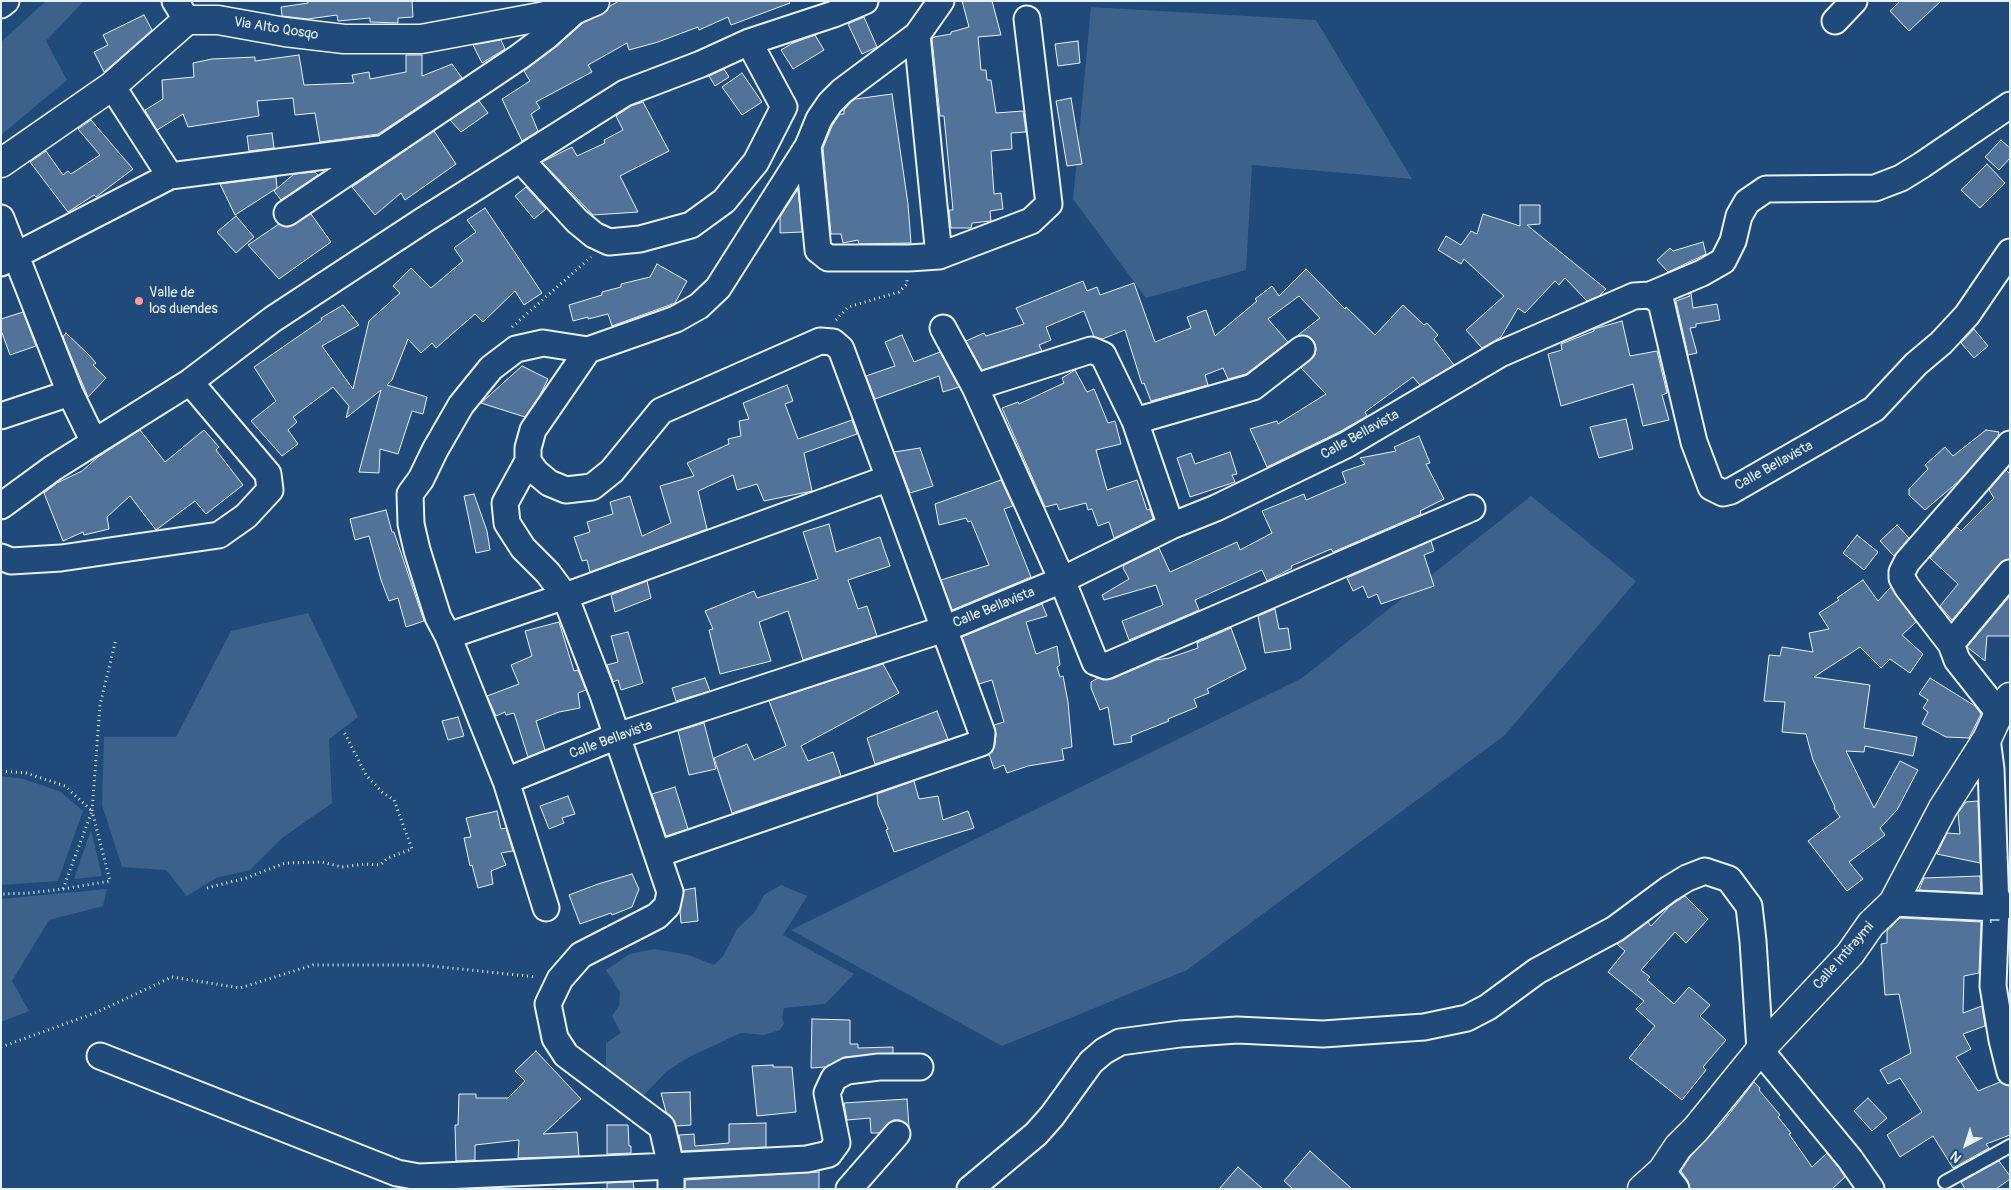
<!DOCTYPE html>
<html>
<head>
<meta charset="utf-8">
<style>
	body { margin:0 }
	#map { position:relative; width:2011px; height:1190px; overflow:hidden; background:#1f4a7a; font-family:Pangolin,sans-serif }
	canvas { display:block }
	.frame { position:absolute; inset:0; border:2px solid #e8f1f8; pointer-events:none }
	.north { position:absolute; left:1941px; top:1120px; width:50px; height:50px; -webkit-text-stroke:4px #1f4a7a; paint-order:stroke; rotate:220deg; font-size:14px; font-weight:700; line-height:20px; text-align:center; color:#e8f1f8 }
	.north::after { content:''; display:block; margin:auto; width:18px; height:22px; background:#e8f1f8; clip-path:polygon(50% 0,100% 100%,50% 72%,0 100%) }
</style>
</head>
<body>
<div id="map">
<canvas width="2011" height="1190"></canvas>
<div class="frame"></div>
<div class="north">N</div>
</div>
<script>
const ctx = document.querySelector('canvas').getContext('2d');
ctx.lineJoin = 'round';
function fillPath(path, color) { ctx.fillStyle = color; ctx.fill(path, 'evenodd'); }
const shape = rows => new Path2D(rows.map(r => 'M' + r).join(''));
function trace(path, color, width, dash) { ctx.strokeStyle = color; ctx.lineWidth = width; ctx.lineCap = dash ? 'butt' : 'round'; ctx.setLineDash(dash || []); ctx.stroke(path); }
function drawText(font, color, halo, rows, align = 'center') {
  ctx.font = font + ' Pangolin,sans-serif'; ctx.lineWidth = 4; ctx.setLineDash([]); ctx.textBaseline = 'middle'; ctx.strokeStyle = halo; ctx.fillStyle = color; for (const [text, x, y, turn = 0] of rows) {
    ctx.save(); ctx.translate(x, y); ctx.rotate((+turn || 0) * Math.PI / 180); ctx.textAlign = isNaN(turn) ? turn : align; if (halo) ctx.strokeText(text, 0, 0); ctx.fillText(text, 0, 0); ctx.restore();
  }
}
fillPath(shape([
	[46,1,84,1,46,41,67,80,1,135,1,42],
	[1091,7,1316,20,1412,179,1252,165,1246,270,1146,298,1073,199],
	[1531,496,1636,581,1505,735,1187,970,1002,1046,791,930,1302,678],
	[308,613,358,717,329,739,332,803,282,838,250,870,216,878,187,896,166,870,122,867,102,805,104,737,176,737,231,631],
	[1,776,24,779,61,792,83,811,58,881,1,885],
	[91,830,102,876,74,879],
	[781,885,807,896,783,935,854,974,825,1004,784,1008,782,1017,784,1024,780,1030,764,1035,741,1033,689,1057,667,1071,642,1097,606,1076,606,1043,621,1033,612,1016,619,1006,620,992,606,970,630,954,654,949,689,955,714,965,723,956,737,929,755,912,764,895],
	[107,889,103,906,49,920,12,981,29,1011,1,1022,1,899]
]), '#3c628c');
const building = shape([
	[308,1,412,1,413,17,398,18,398,23,370,22,370,18,338,21,337,15,308,19,282,16,281,7,308,3,308,1],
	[619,1,789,1,790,3,731,25,728,17,699,30,698,27,658,42,629,50,627,43,588,65,592,72,536,102,540,108,531,114,538,131,522,141,502,99,530,81,524,71,556,47,583,23,601,15,607,11,610,6,619,1],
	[962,1,992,1,1001,35,978,37,981,70,986,70,987,80,991,80,996,113,1023,111,1026,132,1011,133,1012,149,991,151,994,194,1001,193,1003,209,990,211,991,221,972,223,971,228,951,228,949,210,953,210,944,116,940,116,932,39,934,37,951,34,951,32,969,27,962,1],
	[1900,1,1941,1,1909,31,1890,11,1900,1],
	[144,15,152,30,104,72,94,52,108,45,103,35,144,15],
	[864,17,877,47,862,54,848,24,864,17],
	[815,35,824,50,793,69,781,50,793,43,815,35],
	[501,40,505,49,482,63,473,45,501,40],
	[1078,41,1080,63,1058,66,1055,44,1078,41],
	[299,55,304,85,354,83,352,75,369,72,370,79,406,72,406,55,422,55,422,76,452,64,462,78,378,134,320,142,315,113,295,115,293,98,257,101,259,116,188,127,183,114,157,130,145,110,163,99,162,80,194,77,193,63,212,59,255,57,255,61,299,55],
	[724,69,729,77,715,86,709,76,724,69],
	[742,73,762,102,742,115,722,87,742,73],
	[892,94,908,204,911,243,859,244,858,240,843,243,841,234,831,234,823,148,832,126,840,114,844,114,844,110,851,102,855,99,892,94],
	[1071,98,1082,164,1067,166,1056,101,1071,98],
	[479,101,488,113,461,132,450,120,479,101],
	[643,102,669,151,620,176,638,212,593,215,542,162,572,147,577,156,605,143,604,140,623,130,616,116,631,106,643,102],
	[91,120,133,169,96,197,94,195,68,212,30,162,46,151,63,175,68,171,71,174,100,155,78,129,91,120],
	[434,131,456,164,405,200,401,193,375,215,352,187,434,131],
	[272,133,274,148,249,151,247,136,272,133],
	[2001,140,2010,148,2010,158,1999,170,1985,157,2001,140],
	[1987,164,2005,183,1980,208,1961,190,1987,164],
	[315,172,318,175,281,200,274,191,294,174,315,172],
	[276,177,277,188,235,215,220,184,276,177],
	[526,187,546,209,534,219,515,196,526,187],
	[798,189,802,232,780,233,780,217,798,189],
	[1520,205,1540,205,1540,224,1527,225,1606,289,1599,296,1587,301,1565,278,1559,285,1555,281,1525,313,1518,308,1501,337,1482,348,1466,330,1504,296,1464,259,1461,264,1438,250,1446,236,1461,245,1471,231,1477,234,1483,214,1520,226,1520,205],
	[485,208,542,293,524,305,515,291,483,322,475,314,436,348,432,343,421,353,408,339,392,380,387,385,427,397,423,414,412,411,398,454,380,449,379,473,359,472,381,390,346,418,349,406,333,387,293,417,297,422,288,430,298,444,282,456,251,421,276,401,254,367,322,320,321,318,343,305,359,325,322,346,353,389,369,321,400,293,393,286,411,268,431,288,463,261,454,248,476,232,467,220,485,208],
	[311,214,331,242,279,279,248,245,279,224,288,227,311,214],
	[236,216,254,237,236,253,217,232,236,216],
	[1703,242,1706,254,1668,272,1657,260,1670,248,1673,251,1703,242],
	[657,264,687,281,675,303,612,326,608,314,588,319,588,317,573,321,569,305,602,295,602,292,621,287,621,284,650,277,657,264],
	[1306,269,1345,309,1346,307,1375,335,1403,305,1424,325,1427,323,1438,335,1434,339,1454,365,1420,385,1413,377,1365,412,1367,416,1339,432,1267,467,1250,429,1277,421,1278,424,1326,394,1301,368,1315,355,1316,348,1314,341,1308,336,1298,335,1320,318,1299,296,1268,319,1288,342,1246,374,1228,379,1223,368,1205,375,1208,385,1151,401,1144,383,1142,384,1125,330,1102,339,1094,337,1084,311,1046,327,1051,340,1039,345,1042,351,982,370,966,341,984,333,986,336,1024,324,1016,308,1083,281,1087,291,1097,287,1100,295,1134,283,1155,342,1191,328,1187,317,1206,310,1215,336,1257,301,1255,299,1272,286,1279,296,1306,269],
	[1691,293,1693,308,1717,304,1720,320,1696,324,1696,327,1690,328,1697,353,1688,355,1676,301,1690,296,1688,294,1691,293],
	[23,312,36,346,10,355,1,330,1,319,23,312],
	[1622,321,1630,356,1657,351,1667,393,1662,395,1669,420,1643,426,1633,384,1561,406,1548,354,1562,350,1561,344,1594,331,1594,329,1622,321],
	[1974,329,1988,346,1974,358,1961,343,1974,329],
	[66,333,88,354,96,363,93,365,106,378,88,397,63,337,66,333],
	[902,335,914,362,940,352,959,387,943,392,939,376,875,399,866,376,895,366,885,342,902,335],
	[522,366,548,379,540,395,525,417,481,403,522,366],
	[1075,370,1087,392,1094,389,1108,423,1115,421,1121,444,1096,450,1107,490,1137,480,1147,510,1150,509,1153,519,1114,538,1109,522,1098,526,1092,509,1088,510,1086,503,1059,510,1057,504,1045,507,1002,408,1018,402,1019,404,1064,383,1062,378,1075,370],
	[787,385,793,401,785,404,798,439,852,420,857,434,804,453,812,491,764,501,757,484,737,490,733,475,698,491,707,529,590,572,587,560,582,561,574,537,590,532,587,522,613,514,610,502,630,496,642,536,671,523,660,486,694,476,687,463,729,444,728,439,741,436,739,421,749,419,743,403,787,385],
	[1626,419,1633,449,1599,458,1590,427,1626,419],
	[140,430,165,462,204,430,219,447,216,450,243,485,206,514,195,501,156,530,130,496,107,517,109,529,84,535,83,532,63,541,44,493,57,483,82,471,98,457,140,430],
	[1986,430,1999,432,1998,436,1959,481,1925,510,1909,495,1909,489,1928,469,1925,465,1945,447,1953,456,1986,430],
	[1419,436,1430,463,1426,464,1444,499,1420,511,1421,514,1333,552,1331,549,1291,566,1292,568,1267,581,1262,570,1195,600,1199,610,1129,640,1122,621,1163,605,1156,585,1104,600,1102,595,1129,579,1123,568,1124,565,1159,548,1170,572,1237,542,1240,550,1272,533,1262,511,1304,494,1306,500,1346,483,1342,472,1365,464,1360,458,1396,451,1394,447,1419,436],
	[920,448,933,486,910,493,894,452,920,448],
	[1230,452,1237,474,1232,475,1235,482,1190,497,1177,458,1191,453,1195,464,1230,452],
	[2006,470,2010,474,2010,559,2005,560,1999,564,1952,620,1940,606,1958,584,1930,558,1957,527,1961,531,1994,498,1989,490,2006,470],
	[1001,480,1013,506,1004,509,1031,577,952,610,941,580,989,565,971,521,968,522,966,518,939,525,935,504,1001,480],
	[474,494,487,531,490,550,476,553,464,496,474,494],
	[386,510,392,532,394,532,424,621,406,627,398,598,389,601,381,580,369,536,355,540,350,519,386,510],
	[829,524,836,552,880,537,890,566,848,580,858,609,867,606,877,636,803,660,788,611,759,622,771,661,720,674,709,630,713,629,705,611,754,591,757,598,818,579,803,532,829,524],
	[1897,525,1909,538,1894,556,1880,541,1897,525],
	[1857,535,1878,552,1864,570,1843,553,1857,535],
	[1431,541,1434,551,1424,555,1434,586,1381,604,1377,594,1368,598,1363,586,1353,591,1347,578,1431,541],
	[1863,580,1878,601,1891,587,1916,622,1902,635,1923,654,1910,673,1890,659,1881,668,1860,647,1814,677,1870,685,1864,728,1917,737,1913,756,1865,746,1864,752,1846,751,1874,808,1900,761,1918,770,1897,810,1880,828,1885,835,1849,862,1863,879,1847,891,1808,841,1840,817,1834,808,1835,807,1813,760,1806,734,1782,732,1785,702,1764,701,1769,655,1780,656,1782,647,1813,652,1809,633,1829,629,1819,613,1839,600,1837,598,1863,580],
	[647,581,651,598,615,612,611,595,647,581],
	[2010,596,2010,636,1987,636,1985,661,1967,647,2010,596],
	[1042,604,1047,616,1026,622,1036,654,1057,646,1060,665,1057,667,1060,677,1063,676,1068,702,1072,747,1062,749,1064,760,1028,766,1007,773,1004,765,994,769,989,754,995,744,996,734,994,725,1004,722,992,680,979,684,962,637,1042,604],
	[1275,609,1279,629,1288,628,1291,649,1265,653,1258,616,1275,609],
	[559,622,574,671,578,670,586,690,578,693,580,708,559,712,536,721,545,750,528,757,514,713,506,715,505,712,496,716,487,696,519,684,511,665,532,656,525,631,559,622],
	[1231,628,1246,669,1207,689,1209,693,1194,699,1197,707,1168,719,1169,721,1131,736,1132,742,1114,745,1108,707,1100,710,1091,688,1091,682,1098,678,1112,679,1156,660,1169,658,1198,648,1197,643,1231,628],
	[628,632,643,683,621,690,618,680,613,682,607,665,618,662,611,636,628,632],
	[883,664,899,693,801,746,808,761,833,752,841,776,732,813,714,758,747,744,754,760,786,746,769,701,883,664],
	[705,678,710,691,676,701,672,688,705,678],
	[1930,678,1975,706,1981,714,1969,738,1946,737,1922,724,1928,712,1923,708,1928,700,1919,694,1930,678],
	[937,711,948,739,875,764,867,738,937,711],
	[458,717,464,736,448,740,442,721,458,717],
	[704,723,716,769,689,775,678,731,704,723],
	[914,781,919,799,938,796,943,820,968,811,974,828,894,852,886,830,888,829,878,805,877,794,914,781],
	[675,787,688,829,666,836,652,794,675,787],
	[568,796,575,814,562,818,564,823,549,829,540,806,568,796],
	[1978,801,1980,863,1937,854,1947,833,1960,834,1958,813,1966,802,1978,801],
	[497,811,501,829,506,828,513,851,501,853,506,865,491,871,493,884,478,888,472,865,470,866,464,838,471,837,466,818,497,811],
	[632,874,639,889,632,907,612,915,611,913,580,924,569,895,598,884,632,874],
	[1980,876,1981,893,1919,890,1924,878,1980,876],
	[695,888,698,921,681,923,680,911,684,890,695,888],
	[1685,896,1708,919,1686,943,1675,932,1641,970,1650,977,1647,980,1674,1004,1689,987,1710,1005,1700,1016,1726,1040,1703,1067,1706,1070,1682,1100,1629,1058,1655,1026,1636,1009,1644,1001,1608,972,1625,951,1617,944,1648,922,1651,926,1671,905,1685,896],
	[1900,918,1981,922,1979,973,1964,976,1963,1013,1982,1006,1985,1026,1963,1034,1971,1049,1956,1057,1978,1091,2000,1082,2010,1086,2010,1135,1986,1144,1989,1148,1953,1168,1933,1136,1900,1157,1887,1135,1922,1112,1900,1078,1888,1084,1880,1070,1911,1053,1899,994,1885,995,1881,944,1887,943,1887,931,1900,918],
	[812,1019,850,1020,850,1044,858,1044,858,1048,893,1047,893,1053,845,1057,826,1067,811,1068,812,1019],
	[536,1051,581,1099,543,1134,577,1132,579,1156,518,1158,519,1140,475,1145,475,1160,456,1161,455,1125,458,1125,459,1094,476,1094,476,1098,508,1098,525,1081,515,1071,536,1051],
	[773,1065,773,1067,792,1067,796,1112,757,1116,752,1066,773,1065],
	[1754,1082,1760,1088,1759,1090,1780,1115,1778,1117,1791,1133,1789,1134,1812,1167,1827,1153,1839,1168,1845,1177,1832,1189,1690,1189,1688,1181,1681,1171,1690,1157,1723,1122,1754,1082],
	[690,1092,691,1125,676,1126,671,1116,666,1112,661,1093,690,1092],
	[1868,1098,1887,1118,1872,1131,1854,1111,1868,1098],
	[907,1099,909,1127,900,1120,893,1120,879,1133,871,1133,870,1118,847,1120,844,1103,907,1099],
	[766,1123,766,1147,682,1151,679,1135,694,1134,695,1146,729,1143,729,1124,766,1123],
	[607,1125,628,1125,629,1146,631,1146,631,1153,607,1154,607,1125],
	[1310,1151,1352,1189,1293,1189,1284,1181,1310,1151],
	[1999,1161,2010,1176,2010,1179,1996,1189,1965,1189,1961,1182,1999,1161],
	[1238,1167,1263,1189,1219,1189,1238,1167],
	[819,1172,819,1189,685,1189,685,1180,819,1172],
	[633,1182,634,1189,607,1189,607,1183,633,1182]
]);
fillPath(building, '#517399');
trace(building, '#e8f1f8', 1);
const service = shape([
	[1945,1182,2010,1146]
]);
const minor = shape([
	[175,1,187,20],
	[1,5,6,1],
	[1835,21,1854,1],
	[917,35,939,256],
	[112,86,170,176,379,149],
	[808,146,818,250,828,258,909,258,939,256,1031,221,1049,204,1027,19],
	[521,160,577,221,594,235,609,242,640,239,691,225,724,201,756,162,784,107,749,42],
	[287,213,519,57,547,36,578,8],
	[1,218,70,393,94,442],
	[1,263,170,176],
	[1650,295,1702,273,1723,261,1733,241,1739,216,1747,202,1766,189,1875,188,1901,178,1922,165,2010,105],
	[943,328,975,387,1062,580,1095,662,1106,666,1472,508],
	[975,387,1091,350,1103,355,1135,421,1171,526],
	[1,416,70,393],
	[1135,421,1253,387,1302,349],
	[528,461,505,503,507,523,523,548,548,573,565,596,603,695,670,892,667,906,657,916,581,955,560,979,548,1004,555,1038,566,1055,662,1127,671,1166,671,1189],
	[1,506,53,468,190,382,273,319,424,220,625,93,701,64,749,42,834,14,865,1],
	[1,557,11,561,61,558,219,535,246,516,270,490,268,474,190,382],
	[448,636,565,596,889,478],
	[1951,644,2010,573],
	[1999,713,1957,660,1951,644,1907,587,1902,578,1902,572,1907,562,2010,444],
	[1987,739,1991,769,1996,908,1993,986,2002,1040,2010,1072],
	[506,781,617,736,944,629,1062,580,1171,526,1216,508,1346,445,1500,354,1634,296,1650,295,1661,302,1694,442,1711,487,1723,493,1731,491,1874,409,1916,364,1941,343,1967,315,2010,252],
	[658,854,981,743,982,733,889,478,841,349,833,342,820,341,661,411,612,471,592,487,566,490,549,483,536,472,528,461,528,448,533,430,588,350,676,319,699,306,718,288,808,146,819,119,830,103,842,91,917,35,941,1],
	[1893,903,1996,908,2010,905],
	[546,908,506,781,448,636,438,617,417,550,411,524,410,494,421,479,435,450,461,405,491,368,516,349,543,343,588,350],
	[100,1056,397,1173,419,1177,671,1166,807,1159,829,1154,837,1143,827,1093,834,1078,847,1071,879,1067,920,1067],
	[1662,1171,1676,1189],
	[849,1189,897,1134],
	[970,1189,1036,1134,1052,1116,1091,1062,1104,1051,1120,1042,1180,1034,1237,1030,1323,1034,1424,1027,1467,1018,1488,1007,1537,971,1615,929,1669,889,1687,878,1705,871,1729,879,1749,906,1753,941,1760,1050,1850,1159,1871,1189]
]);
const tertiary = shape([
	[1,163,112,86,187,20,218,20,285,32,344,39,421,39,540,17,578,8,595,1]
]);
const secondary = shape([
	[1642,1189,1662,1171,1678,1147,1696,1129,1760,1050,1850,954,1871,924,1893,903,1943,808,1987,739,1999,713,2010,697]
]);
trace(service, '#e8f1f8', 16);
trace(minor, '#e8f1f8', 29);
trace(tertiary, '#e8f1f8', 31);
trace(secondary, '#e8f1f8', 31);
trace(shape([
	[836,320,848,307,899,292,907,284,907,279],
	[512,327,591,257],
	[1,771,26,773,65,786,92,811,63,889,30,893,1,894],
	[207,888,246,878,285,863,322,862,342,867,365,864,380,865,388,858,412,849,394,800,382,792,366,775,343,730],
	[63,889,110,881,92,811,100,705,116,639],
	[1,1047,95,1013,172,977,240,988,313,965,422,965,537,977]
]), '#e8f1f8', 3, [1, 4]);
trace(service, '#1f4a7a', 12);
trace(minor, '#1f4a7a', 25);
trace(tertiary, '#1f4a7a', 28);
trace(secondary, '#1f4a7a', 28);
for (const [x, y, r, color] of [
	[139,301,5,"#ff9aa2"]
]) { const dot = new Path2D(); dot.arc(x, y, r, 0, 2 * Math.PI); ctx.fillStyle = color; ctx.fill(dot); trace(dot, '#1f4a7a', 2); }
drawText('14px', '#e8f1f8', '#1f4a7a', [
	["Via Alto Qosqo",276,29,9],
	["Calle Bellavista",1360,435,-29],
	["Calle Bellavista",1774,466,-29],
	["Calle Bellavista",994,608,-22],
	["Calle Bellavista",611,740,-20],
	["1",1996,921,-88],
	["Calle Intiraymi",1844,956,-49]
]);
drawText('14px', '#e8f1f8', '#1f4a7a', [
	["Valle de",149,293],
	["los duendes",149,309]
], 'left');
</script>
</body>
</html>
